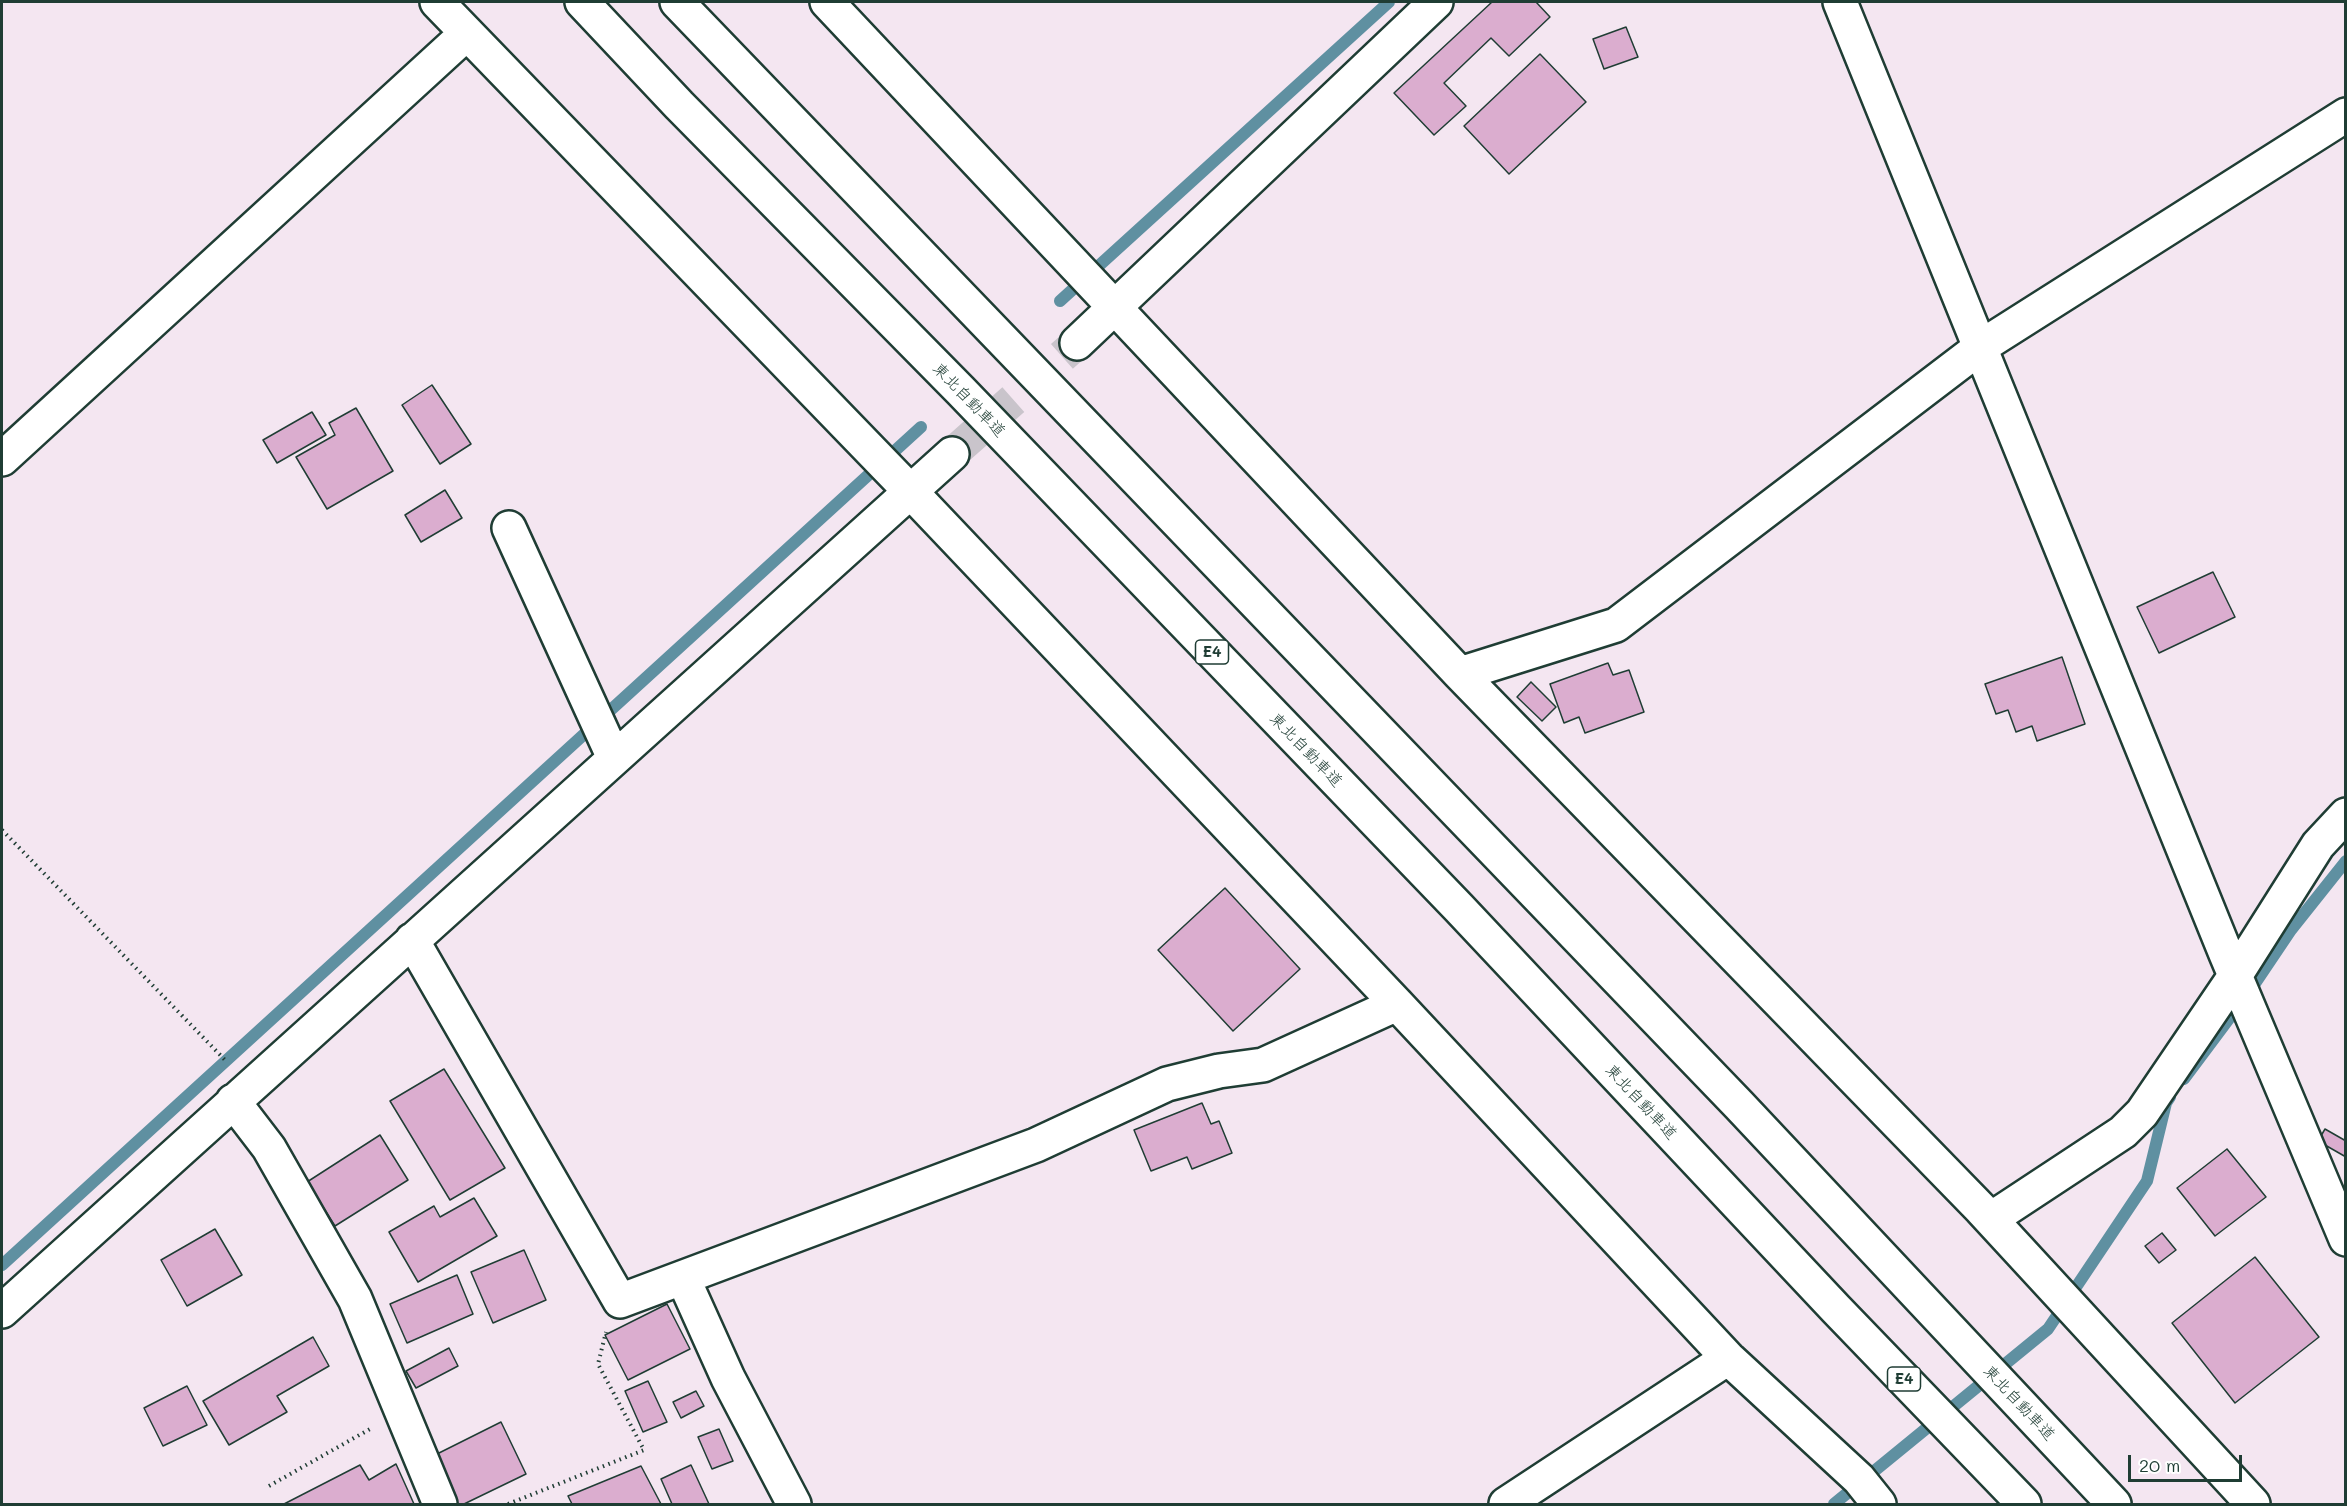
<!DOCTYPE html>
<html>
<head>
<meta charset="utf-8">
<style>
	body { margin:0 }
	#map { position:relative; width:2347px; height:1506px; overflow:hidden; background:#f4e6f1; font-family:Mali,sans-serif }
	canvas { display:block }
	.frame { position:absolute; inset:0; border:3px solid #1f3d34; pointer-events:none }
	.scale { position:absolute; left:2128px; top:1455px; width:114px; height:27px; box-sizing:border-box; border:3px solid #1f3d34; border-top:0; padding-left:8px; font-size:18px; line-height:21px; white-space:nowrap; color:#1f3d34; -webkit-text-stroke:4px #fff; paint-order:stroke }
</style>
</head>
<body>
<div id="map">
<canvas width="2347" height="1506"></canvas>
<div class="frame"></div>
<div class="scale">20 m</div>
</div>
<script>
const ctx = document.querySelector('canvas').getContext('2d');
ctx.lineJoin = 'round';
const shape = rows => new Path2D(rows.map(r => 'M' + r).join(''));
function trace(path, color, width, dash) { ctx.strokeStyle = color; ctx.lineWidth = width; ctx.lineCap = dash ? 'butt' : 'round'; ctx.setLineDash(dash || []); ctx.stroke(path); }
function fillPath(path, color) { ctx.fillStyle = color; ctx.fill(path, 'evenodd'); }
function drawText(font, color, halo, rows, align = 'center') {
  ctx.font = font + ' Mali,"Klee One",sans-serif'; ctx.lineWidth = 4.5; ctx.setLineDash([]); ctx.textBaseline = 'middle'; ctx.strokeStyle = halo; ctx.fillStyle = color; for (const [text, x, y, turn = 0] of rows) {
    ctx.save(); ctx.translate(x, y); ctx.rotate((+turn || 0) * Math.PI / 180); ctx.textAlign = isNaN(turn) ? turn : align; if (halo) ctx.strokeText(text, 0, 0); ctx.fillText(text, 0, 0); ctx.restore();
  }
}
trace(shape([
	[1060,301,1389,2],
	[2184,1079,2252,988,2291,930,2346,861],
	[2,1265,921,427],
	[1834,1504,2048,1329,2147,1181,2166,1103,2170,1097]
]), '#5f90a1', 12);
const building = shape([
	[1492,2,1536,2,1550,17,1509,56,1491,38,1444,83,1466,106,1434,135,1394,93,1492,2],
	[1626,27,1638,57,1604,69,1593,39,1626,27],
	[1540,54,1586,102,1509,174,1464,126,1540,54],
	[432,385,471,444,440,464,402,405,432,385],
	[356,408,393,471,327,509,296,457,335,435,329,423,356,408],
	[312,412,326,435,277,463,263,440,312,412],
	[445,490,462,518,421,542,405,515,445,490],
	[2213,572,2235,617,2159,653,2137,607,2213,572],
	[2062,657,2085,724,2037,741,2032,726,2016,732,2008,710,1996,714,1985,684,2062,657],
	[1608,663,1613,675,1629,670,1644,712,1585,733,1579,717,1564,723,1550,684,1608,663],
	[1531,682,1556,707,1542,721,1517,697,1531,682],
	[1225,888,1300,969,1233,1031,1158,950,1225,888],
	[444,1069,505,1168,450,1200,390,1101,444,1069],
	[1202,1103,1211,1124,1219,1121,1232,1153,1192,1169,1187,1157,1151,1171,1134,1130,1202,1103],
	[2325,1129,2346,1141,2346,1157,2318,1141,2325,1129],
	[380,1135,408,1180,335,1226,307,1182,380,1135],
	[2227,1149,2266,1197,2215,1236,2177,1188,2227,1149],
	[474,1198,497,1236,418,1282,389,1232,434,1206,440,1217,474,1198],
	[215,1229,242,1275,187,1306,161,1260,215,1229],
	[2162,1233,2176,1250,2159,1263,2145,1246,2162,1233],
	[524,1250,546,1300,493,1323,471,1272,524,1250],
	[2255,1257,2319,1337,2235,1403,2172,1323,2255,1257],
	[457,1275,473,1314,407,1343,390,1304,457,1275],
	[667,1304,690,1349,628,1380,605,1335,667,1304],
	[313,1337,329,1366,277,1396,287,1412,229,1445,203,1401,313,1337],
	[449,1348,458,1366,416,1388,406,1371,449,1348],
	[648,1381,667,1422,643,1432,625,1391,648,1381],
	[187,1386,207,1425,163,1446,144,1408,187,1386],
	[696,1391,704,1406,681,1418,673,1402,696,1391],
	[501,1422,526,1474,464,1504,449,1504,427,1459,501,1422],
	[719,1429,733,1461,712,1469,698,1437,719,1429],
	[396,1464,414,1504,284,1504,360,1465,369,1480,396,1464],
	[691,1465,709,1504,672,1504,661,1479,691,1465],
	[641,1466,661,1504,572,1504,568,1496,641,1466]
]);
fillPath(building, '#dbadcf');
trace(building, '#1f3d34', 1.5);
trace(shape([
	[952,454,1077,343]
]), '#c9c4cb', 33, [33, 16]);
const minor = shape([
	[437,2,910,491,1397,1004,1728,1358,1859,1479,1879,1504],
	[827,2,1460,674,1981,1209,2253,1504],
	[1840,2,2226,954,2346,1239],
	[1077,343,1436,2],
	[2,459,467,33],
	[509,528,614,758],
	[1460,674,1616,625,1982,346,2346,115],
	[412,940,620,1301,1036,1145,1167,1084,1219,1071,1263,1065,1397,1004],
	[233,1101,269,1148,355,1299,440,1504],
	[1991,1219,2123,1132,2142,1113,2235,976,2318,845,2346,815],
	[683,1278,728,1378,794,1504],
	[2,1311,952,454],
	[1506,1504,1728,1358]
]);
const motorway = shape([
	[582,2,679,105,961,391,1459,908,1836,1309,2024,1504],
	[677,2,1739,1105,2114,1504]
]);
trace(minor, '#1f3d34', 38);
trace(motorway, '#1f3d34', 38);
trace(shape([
	[2,830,227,1062],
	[269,1486,370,1429],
	[508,1504,644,1450,598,1364,606,1332]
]), '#1f3d34', 4, [1.5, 4.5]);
trace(minor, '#fff', 33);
trace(motorway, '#fff', 33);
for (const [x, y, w] of [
	[1212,652,33],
	[1904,1379,33]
]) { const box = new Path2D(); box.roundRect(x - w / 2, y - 12, w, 24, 4.5); ctx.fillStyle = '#fff'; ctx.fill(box); trace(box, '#1f3d34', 1.5); }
drawText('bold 15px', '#1f3d34', null, [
	["E4",1212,652],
	["E4",1904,1379]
]);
drawText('16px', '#1f3d34', '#fff', [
	["東北自動車道",969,400,46],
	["東北自動車道",1306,750,46],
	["東北自動車道",1641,1102,47],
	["東北自動車道",2019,1403,47]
]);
</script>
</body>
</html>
